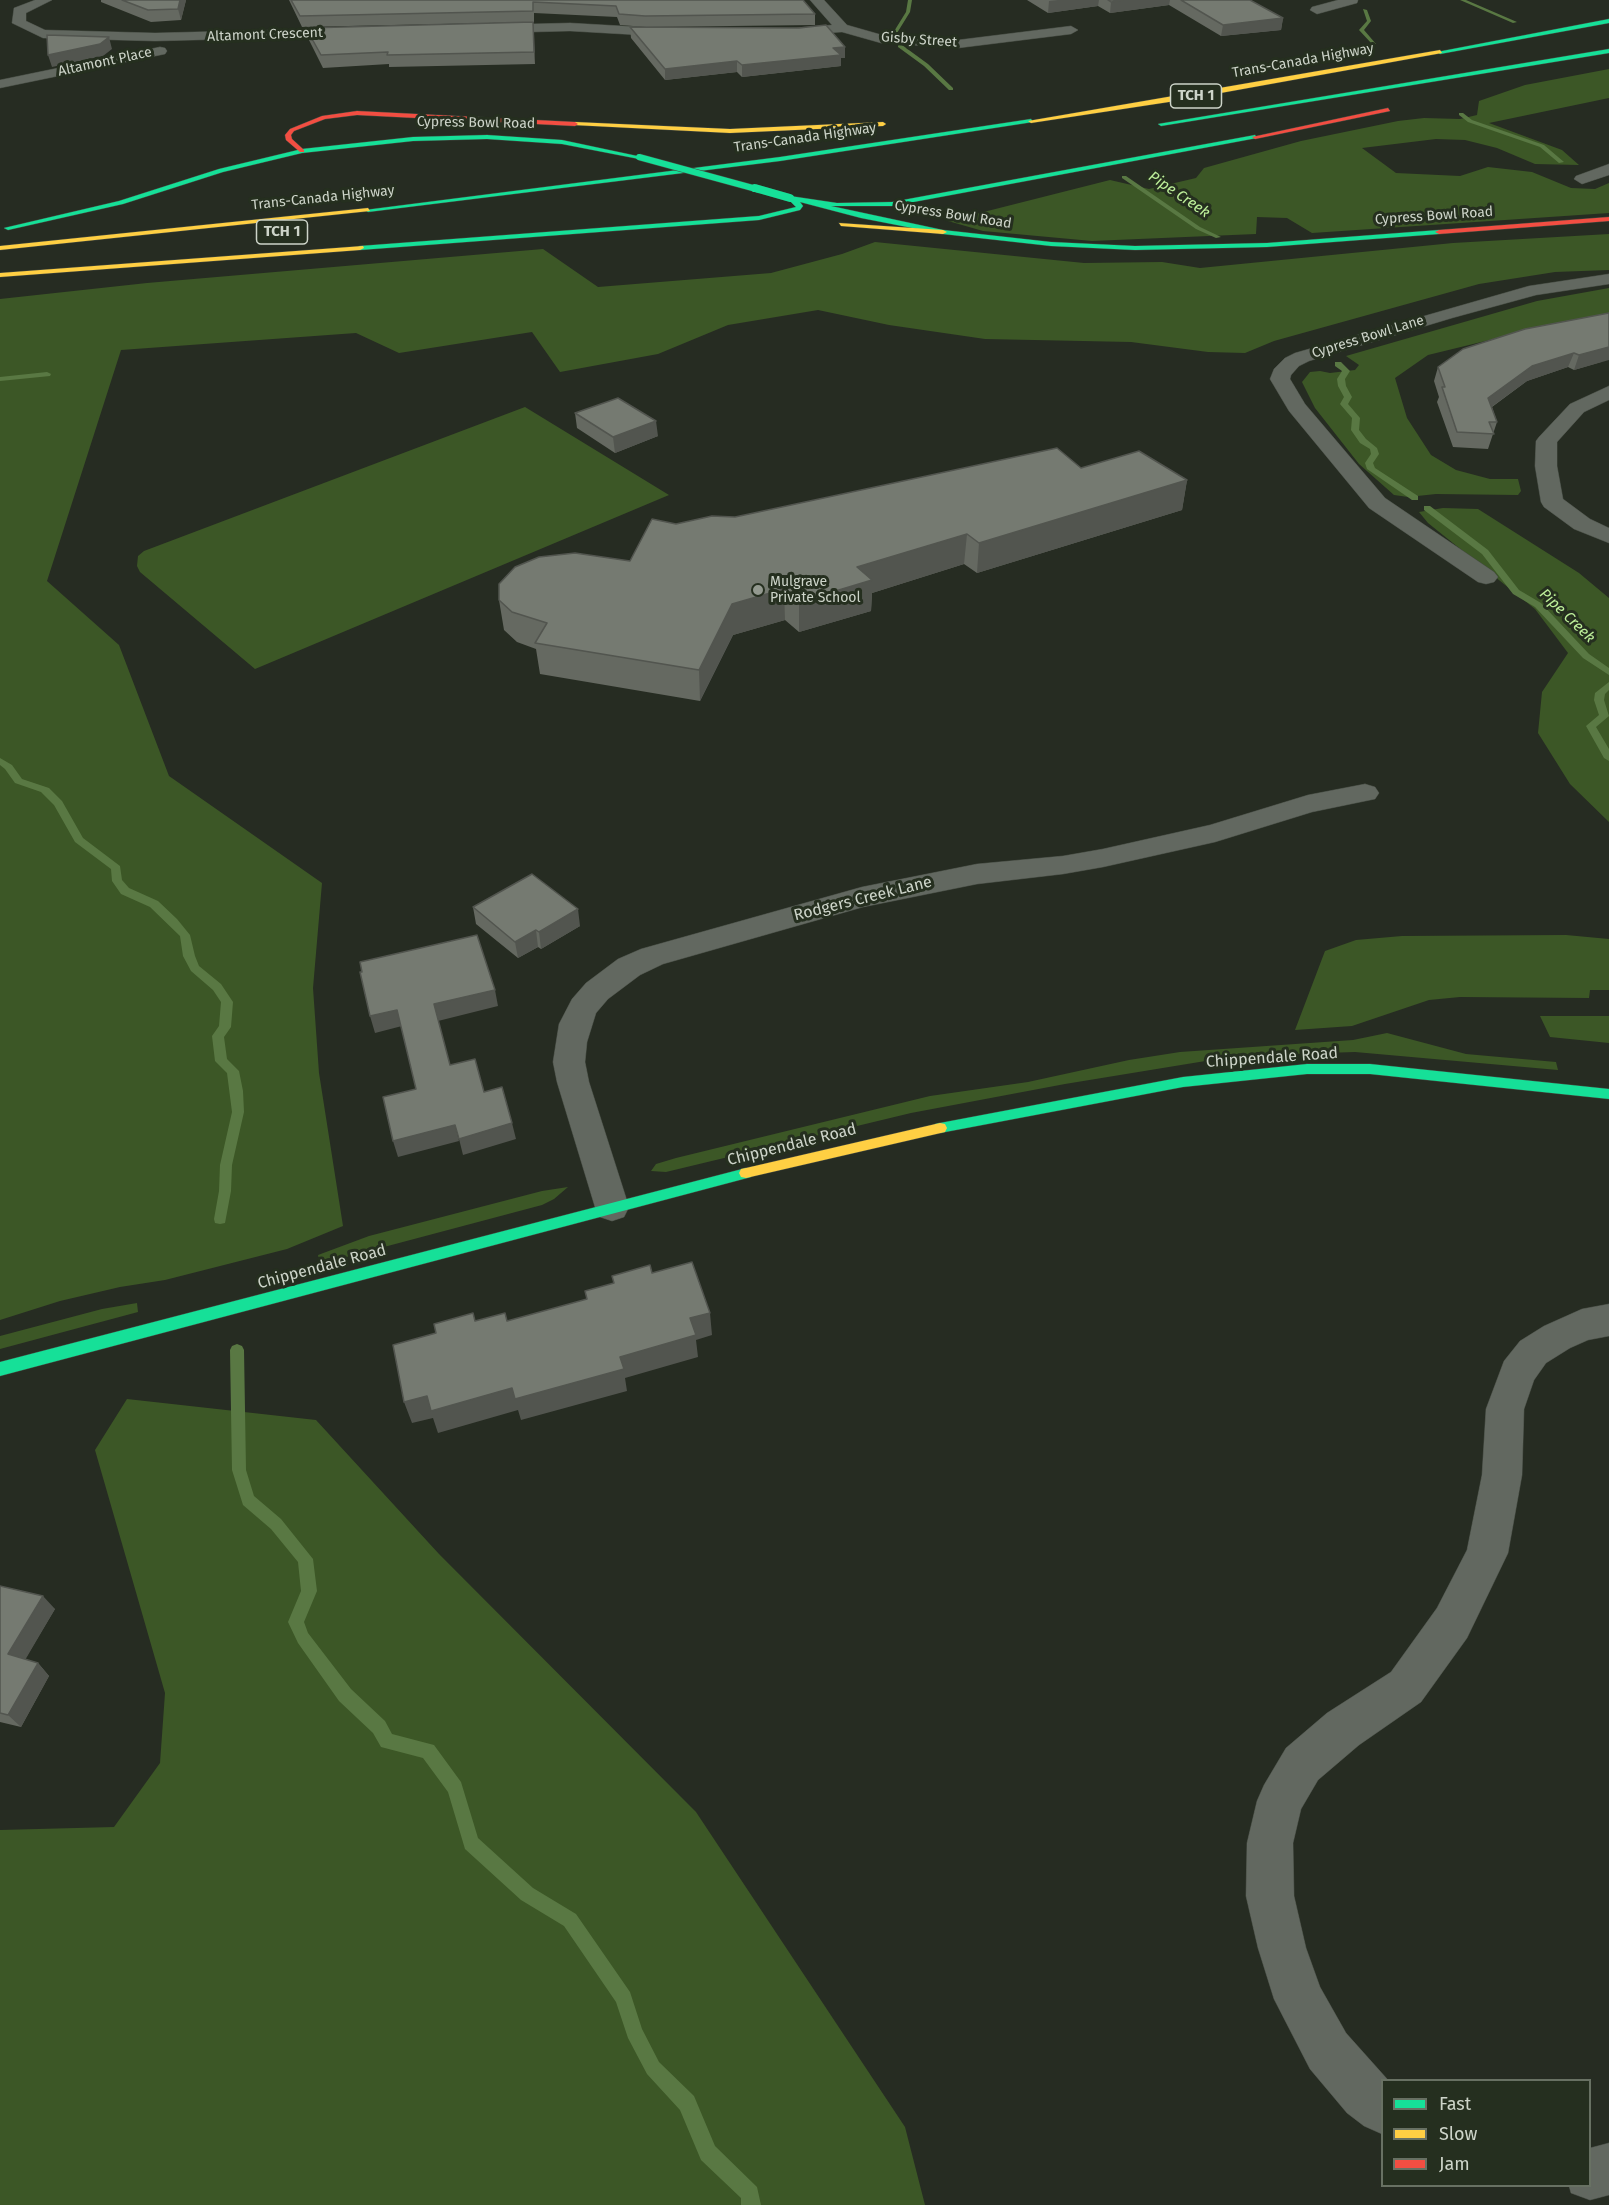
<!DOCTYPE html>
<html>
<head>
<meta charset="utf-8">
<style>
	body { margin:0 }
	#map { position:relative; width:1609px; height:2205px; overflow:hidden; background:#262c22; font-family:"Fira Sans",sans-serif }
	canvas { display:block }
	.legend { position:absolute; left:1381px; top:2079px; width:210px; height:108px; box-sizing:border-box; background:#252f1f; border:2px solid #687163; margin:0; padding:8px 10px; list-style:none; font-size:18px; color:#cdd4c9 }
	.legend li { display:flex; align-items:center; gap:12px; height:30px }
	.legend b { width:30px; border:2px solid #687163 }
</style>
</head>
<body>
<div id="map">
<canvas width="1609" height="2205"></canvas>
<ul class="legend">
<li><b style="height:8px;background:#16e098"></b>Fast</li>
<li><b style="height:8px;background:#ffcf43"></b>Slow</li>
<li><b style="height:8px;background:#f24e42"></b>Jam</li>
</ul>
</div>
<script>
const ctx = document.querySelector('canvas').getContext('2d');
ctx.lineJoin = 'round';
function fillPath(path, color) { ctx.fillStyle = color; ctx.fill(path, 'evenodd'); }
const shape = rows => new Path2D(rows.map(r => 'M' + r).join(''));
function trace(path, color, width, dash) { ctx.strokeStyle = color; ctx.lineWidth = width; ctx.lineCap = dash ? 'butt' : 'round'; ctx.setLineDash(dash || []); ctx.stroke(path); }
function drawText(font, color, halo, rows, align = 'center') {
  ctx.font = font + ' "Fira Sans",sans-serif'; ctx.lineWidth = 6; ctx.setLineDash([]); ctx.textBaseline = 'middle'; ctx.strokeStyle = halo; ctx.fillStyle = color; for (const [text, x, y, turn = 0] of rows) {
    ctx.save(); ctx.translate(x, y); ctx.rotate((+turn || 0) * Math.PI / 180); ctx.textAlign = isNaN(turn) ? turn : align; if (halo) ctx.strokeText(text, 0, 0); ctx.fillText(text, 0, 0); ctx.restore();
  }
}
fillPath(shape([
	[1609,69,1609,98,1489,123,1562,150,1579,165,1535,164,1497,148,1465,140,1436,139,1362,148,1396,173,1460,176,1488,167,1532,172,1571,188,1595,189,1609,183,1609,213,1312,233,1287,218,1257,217,1256,234,1092,241,983,231,948,221,1110,180,1149,189,1196,178,1204,168,1301,141,1398,121,1424,118,1460,119,1477,115,1479,101,1525,85],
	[1609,234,1609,270,1555,272,1479,284,1274,341,1245,353,1208,352,1131,342,985,339,889,325,818,310,728,325,658,354,560,372,532,332,399,353,356,333,121,350,47,581,119,645,169,776,322,883,313,988,319,1073,343,1226,287,1249,165,1280,120,1287,60,1301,0,1320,0,299,147,283,543,249,598,287,771,273,842,254,875,242,1084,263,1162,262,1200,268,1453,243],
	[1609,288,1609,314,1547,326,1428,355,1395,378,1407,418,1431,455,1456,470,1490,479,1518,479,1521,491,1518,495,1436,494,1408,497,1394,495,1359,464,1315,408,1302,382,1310,372,1320,371,1330,373,1355,370,1359,365,1346,356,1537,301],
	[525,407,669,495,255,669,140,572,137,566,138,556,144,551],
	[1443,508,1478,509,1579,573,1609,598,1609,822,1570,784,1538,733,1542,692,1568,653,1535,609,1428,523,1419,512],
	[1566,935,1609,939,1609,990,1590,990,1589,998,1460,997,1429,1000,1352,1026,1295,1030,1325,951,1356,940,1402,936],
	[1540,1016,1609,1016,1609,1043,1550,1037],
	[1387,1033,1466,1054,1556,1062,1558,1070,1355,1052,1236,1056,1065,1084,911,1113,666,1172,651,1171,656,1164,676,1158,930,1096,1028,1082,1129,1060,1180,1052,1353,1040],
	[568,1187,554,1199,542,1205,320,1264,318,1255,369,1236,542,1191],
	[137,1303,138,1312,0,1349,0,1336,102,1309],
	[127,1399,316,1420,439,1554,696,1812,905,2127,925,2205,0,2205,0,1830,114,1827,160,1763,165,1693,95,1450]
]), '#3c5726');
fillPath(shape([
	[908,0,912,0,910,12,897,33,893,33,906,12,908,0],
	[1460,0,1466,0,1517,22,1513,23,1460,0],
	[1363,9,1367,10,1371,21,1364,30,1376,44,1372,44,1359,30,1367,21,1363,9],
	[898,45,902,45,928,64,953,88,953,90,949,90,924,66,898,47,898,45],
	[1459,113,1463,113,1472,120,1544,145,1564,162,1559,163,1540,147,1468,122,1459,115,1459,113],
	[1122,176,1126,176,1200,227,1221,237,1216,238,1196,229,1122,178,1122,176],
	[1335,362,1341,362,1350,371,1345,379,1346,386,1352,397,1348,404,1360,418,1359,430,1366,439,1377,448,1379,454,1373,463,1375,468,1418,496,1418,500,1412,500,1367,469,1365,463,1371,454,1370,449,1360,443,1351,430,1352,418,1340,404,1344,397,1338,386,1337,379,1342,371,1335,366,1335,362],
	[47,372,51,374,50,376,0,381,0,377,47,372],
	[1424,506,1430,506,1488,550,1519,590,1541,603,1589,654,1609,668,1609,675,1583,658,1535,607,1513,594,1482,554,1424,510,1424,506],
	[1609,682,1609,690,1605,694,1604,700,1609,716,1596,727,1609,749,1609,761,1604,758,1586,726,1599,715,1594,700,1595,693,1609,682],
	[0,758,12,765,22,779,49,788,62,801,83,838,120,866,122,880,129,888,158,901,177,919,190,935,195,956,199,966,221,984,233,1002,231,1027,224,1037,227,1059,239,1071,243,1091,244,1112,232,1165,231,1191,225,1223,220,1224,215,1223,214,1219,219,1191,220,1165,232,1112,227,1073,215,1061,212,1036,219,1026,221,1002,213,990,191,971,183,956,180,936,150,907,121,894,112,881,111,869,75,842,54,805,41,792,15,783,5,769,0,765,0,758],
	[237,1344,242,1346,244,1350,246,1470,254,1496,281,1519,313,1559,317,1591,304,1622,308,1633,351,1689,385,1721,392,1734,434,1745,461,1782,478,1838,533,1888,576,1914,630,1992,642,2029,659,2062,694,2096,715,2146,757,2187,761,2205,741,2205,741,2198,701,2160,680,2110,647,2074,628,2038,616,2002,564,1926,521,1900,465,1849,448,1792,423,1758,381,1747,373,1733,339,1701,298,1643,288,1622,301,1591,298,1562,271,1529,243,1505,232,1470,230,1350,232,1346,237,1344]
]), '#597843');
const street = shape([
	[35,0,52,0,26,13,26,21,45,30,155,33,351,28,358,32,351,36,155,41,43,38,12,23,14,8,35,0],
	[810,0,824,0,847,25,882,35,958,40,1071,26,1078,30,1071,34,958,48,881,43,842,32,779,36,777,33,779,30,784,29,832,25,810,0],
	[1338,0,1358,0,1357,3,1317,14,1310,10,1312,7,1338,0],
	[570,23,675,29,682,33,675,37,570,31,490,33,483,29,490,25,570,23],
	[160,47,165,48,167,51,165,54,0,88,0,80,160,47],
	[1609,164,1609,175,1582,184,1574,179,1576,176,1609,164],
	[1609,274,1609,284,1536,295,1452,318,1309,361,1299,366,1291,375,1290,379,1305,404,1385,498,1494,572,1498,577,1494,582,1486,584,1478,582,1369,508,1289,411,1270,379,1274,369,1285,358,1295,353,1529,286,1609,274],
	[1609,386,1609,400,1584,412,1557,442,1557,466,1563,499,1590,519,1609,528,1609,543,1574,529,1544,507,1541,502,1535,466,1536,441,1539,437,1570,404,1609,386],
	[1365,784,1375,787,1379,793,1375,799,1312,812,1215,842,1103,867,1063,874,977,884,863,907,663,964,640,975,608,999,596,1013,587,1042,585,1062,589,1082,629,1207,624,1217,612,1221,600,1217,595,1207,557,1082,553,1062,559,1024,572,999,586,983,618,959,641,949,862,887,977,864,1063,856,1103,849,1210,825,1308,795,1365,784],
	[1609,1304,1609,1336,1588,1340,1570,1348,1546,1363,1534,1380,1524,1409,1522,1475,1508,1553,1467,1638,1421,1702,1359,1745,1318,1780,1301,1809,1293,1843,1294,1896,1306,1948,1320,1987,1346,2033,1388,2080,1382,2080,1382,2134,1364,2126,1347,2113,1310,2069,1274,1999,1258,1948,1246,1896,1247,1843,1257,1801,1264,1785,1286,1748,1327,1713,1391,1672,1437,1608,1467,1550,1482,1475,1486,1409,1504,1361,1520,1341,1544,1326,1582,1309,1609,1304],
	[1609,2143,1609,2195,1590,2200,1571,2193,1569,2186,1590,2186,1590,2148,1609,2143]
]);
const fast = shape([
	[1609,19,1609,23,1440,54,1437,52,1609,19],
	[1609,49,1609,53,1161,126,1158,124,1609,49],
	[1031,119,1033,122,780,161,368,212,365,210,780,157,1031,119],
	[487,135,562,140,642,157,639,159,562,144,487,139,413,141,302,153,223,172,123,204,8,230,4,228,119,201,219,169,302,149,413,137,487,135],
	[1255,135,1257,138,892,206,831,206,943,230,1051,242,1135,246,1267,243,1439,230,1443,232,1439,234,1267,247,1135,250,1051,246,943,234,861,218,800,202,803,206,800,210,759,220,360,250,356,248,360,246,759,216,796,207,787,198,790,196,837,203,892,202,1255,135],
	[1307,1064,1370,1064,1609,1089,1609,1099,1370,1074,1307,1074,1183,1087,940,1133,935,1132,933,1128,935,1124,940,1123,1183,1077,1307,1064],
	[746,1168,751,1169,753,1173,751,1177,0,1376,0,1362,746,1168]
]);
const slow = shape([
	[1440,50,1442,53,1182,100,1031,123,1028,121,1440,50],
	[575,122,730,129,883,122,886,124,883,126,730,133,573,125,575,122],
	[368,208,370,211,0,250,0,246,368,208],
	[839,223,943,230,947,232,943,234,841,226,839,223],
	[363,246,364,248,360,250,0,277,0,273,363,246],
	[940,1123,945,1124,947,1128,945,1132,746,1178,741,1177,739,1173,741,1169,746,1168,940,1123]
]);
const jam = shape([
	[1388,108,1390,111,1255,139,1252,137,1388,108],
	[357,111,575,122,578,124,575,126,357,115,325,119,294,131,291,135,292,139,304,150,304,152,300,152,286,140,285,135,290,129,322,116,357,111],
	[1609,217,1609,221,1439,234,1435,232,1439,230,1609,217]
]);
trace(street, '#444a41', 1);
trace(fast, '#444a41', 1);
trace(slow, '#444a41', 1);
trace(jam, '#444a41', 1);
fillPath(street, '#626860');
fillPath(fast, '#16e098');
fillPath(slow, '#ffcf43');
fillPath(jam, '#f24e42');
const fastBridgeFar1 = shape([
	[639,157,760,190]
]);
const fastBridge = shape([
	[755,188,790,198]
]);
trace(fastBridgeFar1, '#444a41', 7, []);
trace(fastBridge, '#444a41', 8, []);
trace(fastBridgeFar1, '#16e098', 6);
trace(fastBridge, '#16e098', 8);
fillPath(shape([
	[101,0,186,0,181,20,151,22,101,2],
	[289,0,803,0,815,14,815,25,646,27,620,25,617,17,534,13,534,22,302,27],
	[1027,0,1250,0,1283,18,1281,30,1221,36,1169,5,1110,13,1098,6,1048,13],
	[533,22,535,64,389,67,389,64,323,68,309,40,306,28],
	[630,27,845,47,845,58,841,58,841,66,742,77,737,72,665,80,631,38],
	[1525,329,1601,362,1574,370,1568,367,1527,381,1492,407,1497,422,1488,449,1453,447,1437,402,1439,397,1434,381,1438,367],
	[575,413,658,436,615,453,577,428],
	[1081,468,1187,480,1182,510,977,573,964,564,872,593,871,611,799,632,785,620,733,635,700,701,540,674,536,649,517,642,504,630,499,600,630,561,676,524,735,517],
	[473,907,580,926,541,949,538,947,518,958,476,924],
	[0,1586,55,1609,25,1659,38,1663,49,1676,21,1727,0,1722]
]), '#656961');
fillPath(shape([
	[180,0,186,0,181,20,178,9],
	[1058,0,1099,0,1098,6,1048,13,1049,1],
	[1123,0,1170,0,1169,5,1110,13,1111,2],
	[1283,18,1281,30,1221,36,1223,25],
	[533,22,534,34,535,64,534,52],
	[109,37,112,49,103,56,52,67,48,55],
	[845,47,845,58,841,58,841,66,742,77,742,65,833,48],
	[737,61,737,72,665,80,665,69],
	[1609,347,1609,360,1574,370,1579,355],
	[1574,353,1568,367,1527,381,1483,413,1488,398,1532,366],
	[656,421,658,436,615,453,613,437],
	[1187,480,1182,510,977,573,979,543],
	[967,534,964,564,872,593,871,611,799,632,799,602,857,567],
	[784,589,785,620,733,635,700,701,699,670,732,604],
	[578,909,580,926,541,949,539,932],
	[536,930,538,947,518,958,515,942],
	[495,990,498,1006,438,1021,434,1004],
	[397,1010,402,1026,375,1033,370,1016],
	[512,1123,516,1139,463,1155,459,1139],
	[455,1125,459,1141,398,1157,393,1141],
	[710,1313,712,1335,696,1340,698,1357,625,1378,627,1391,521,1420,518,1410,438,1433,433,1418,412,1423,404,1402,427,1396,620,1357,690,1318],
	[43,1596,55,1609,21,1667,8,1654],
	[38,1663,49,1676,21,1727,8,1715]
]), '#52554f');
const building = shape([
	[122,0,180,0,178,9,148,10,122,0],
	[291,0,803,0,815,14,645,16,619,14,616,6,533,2,533,11,300,16,291,0],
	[1108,0,1123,0,1111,2,1108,0],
	[1181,0,1250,0,1283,18,1223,25,1181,0],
	[533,22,534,52,387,55,388,52,321,55,306,28,533,22],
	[826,25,845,47,833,48,841,55,742,65,737,61,665,69,630,27,799,28,826,25],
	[47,35,109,37,100,44,48,55,47,35],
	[1609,313,1609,347,1579,355,1574,353,1532,366,1488,398,1497,422,1489,422,1494,434,1457,432,1442,387,1445,387,1438,367,1463,349,1525,329,1609,313],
	[618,398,656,421,613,437,575,413,618,398],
	[1057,448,1081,468,1139,451,1187,480,979,543,967,534,857,567,872,580,799,602,784,589,732,604,699,670,535,643,547,623,512,612,499,600,499,584,515,567,539,557,575,553,630,561,652,519,676,524,712,516,735,517,1057,448],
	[532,874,578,909,539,932,536,930,515,942,473,907,532,874],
	[477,935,495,990,434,1004,450,1065,475,1059,484,1092,502,1087,512,1123,459,1139,455,1125,393,1141,383,1097,416,1089,397,1010,370,1016,360,972,362,972,360,962,477,935],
	[692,1262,710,1313,690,1318,696,1335,620,1357,624,1369,515,1399,512,1388,431,1411,427,1396,404,1402,393,1345,436,1333,434,1324,473,1313,475,1321,505,1313,507,1321,587,1299,585,1291,614,1283,612,1276,650,1265,652,1273,692,1262],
	[0,1586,43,1596,8,1654,38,1663,8,1715,0,1713,0,1586]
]);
fillPath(building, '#757a71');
trace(building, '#52554f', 1.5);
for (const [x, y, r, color] of [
	[758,590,6,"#93998f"]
]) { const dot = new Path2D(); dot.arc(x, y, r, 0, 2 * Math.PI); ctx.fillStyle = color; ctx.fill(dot); trace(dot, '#252f1f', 2); }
drawText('14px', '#cdd4c9', '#252f1f', [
	["Altamont Crescent",265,35,-2],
	["Gisby Street",919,40,4],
	["Trans-Canada Highway",1303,61,-10],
	["Altamont Place",105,62,-12],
	["Cypress Bowl Road",476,123,1],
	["Trans-Canada Highway",805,138,-8],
	["Trans-Canada Highway",323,198,-6],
	["Cypress Bowl Road",953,215,9],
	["Cypress Bowl Road",1434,216,-4],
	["Cypress Bowl Lane",1368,337,-17]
]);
drawText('14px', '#cdd4c9', '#252f1f', [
	["Mulgrave",770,582],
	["Private School",770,598]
], 'left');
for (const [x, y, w] of [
	[1196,96,51],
	[282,232,51]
]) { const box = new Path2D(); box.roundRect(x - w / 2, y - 12, w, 24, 4.5); ctx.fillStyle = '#252f1f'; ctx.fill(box); trace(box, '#cdd4c9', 1.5); }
drawText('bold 15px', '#cdd4c9', null, [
	["TCH 1",1196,96],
	["TCH 1",282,232]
]);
drawText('italic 15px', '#bdef9a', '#252f1f', [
	["Pipe Creek",1179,195,34],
	["Pipe Creek",1567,616,44]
]);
drawText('16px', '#cdd4c9', '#252f1f', [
	["Rodgers Creek Lane",863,899,-14],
	["Chippendale Road",1272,1058,-4],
	["Chippendale Road",792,1145,-14],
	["Chippendale Road",322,1267,-15]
]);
</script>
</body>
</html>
